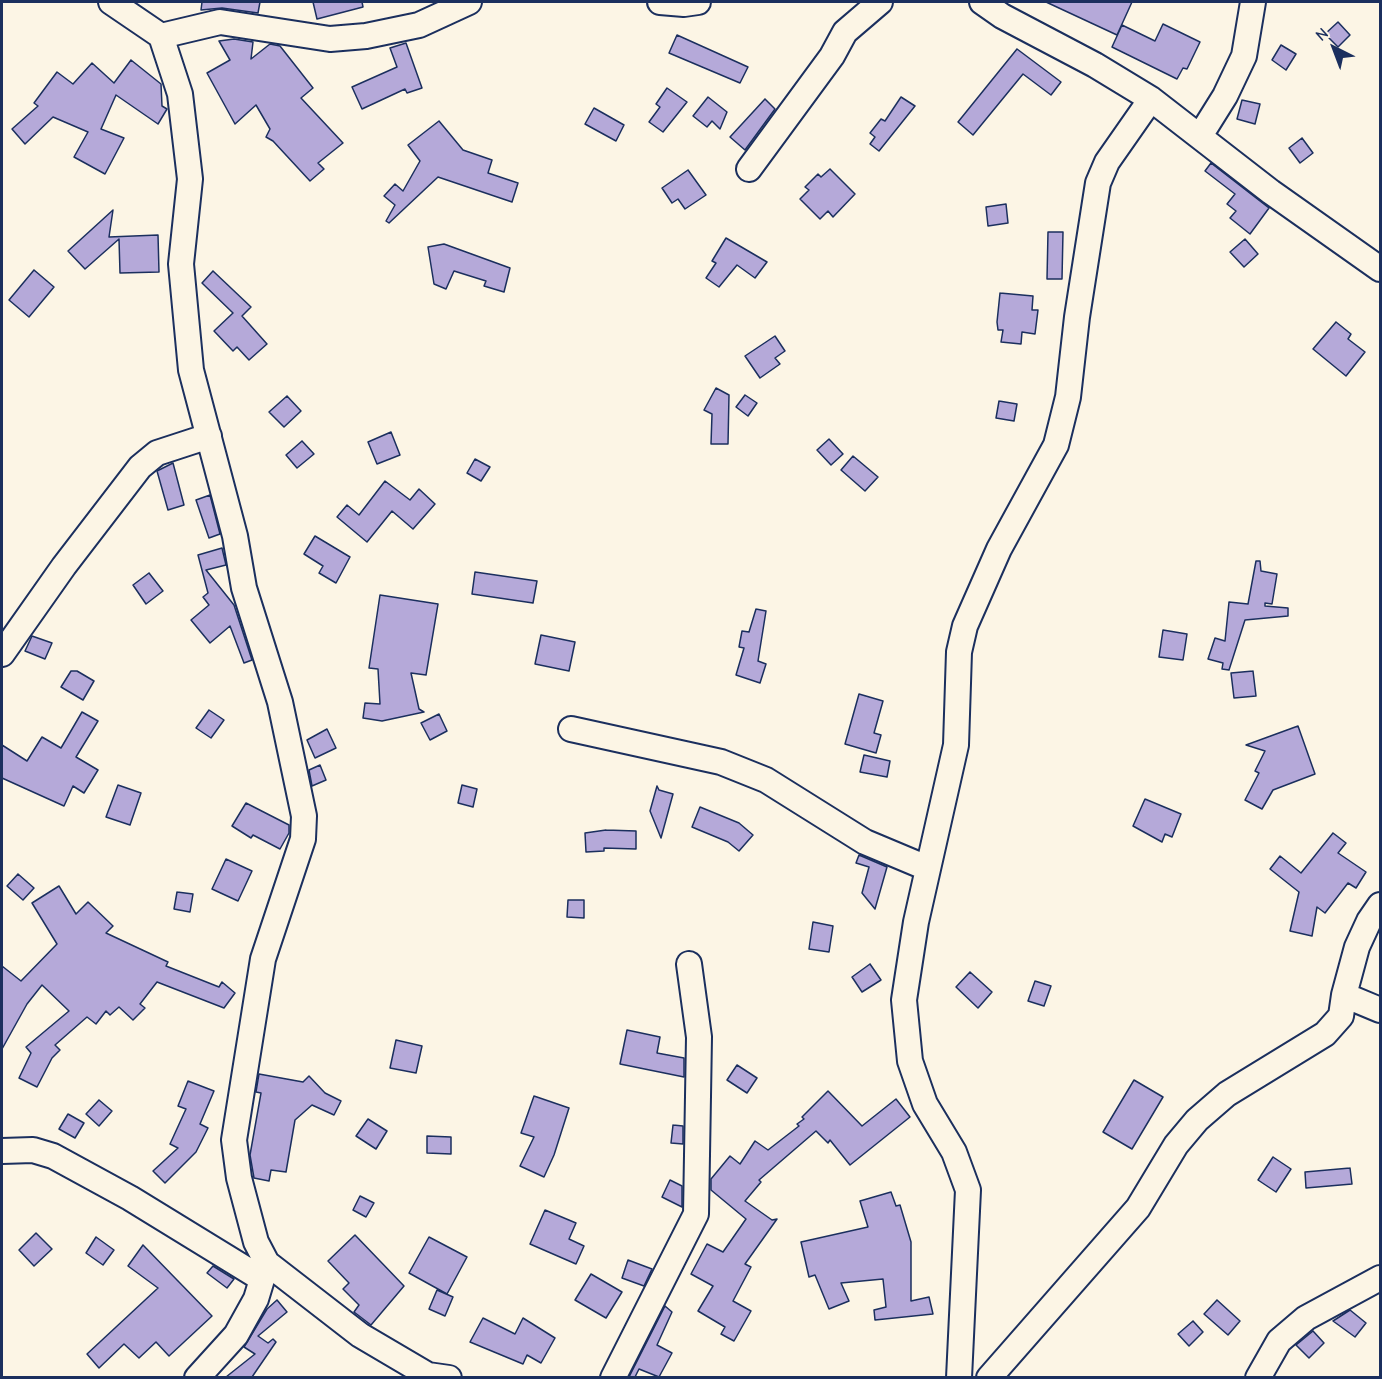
<!DOCTYPE html>
<html>
<head>
<meta charset="utf-8">
<style>
	body { margin:0 }
	#map { position:relative; width:1382px; height:1379px; overflow:hidden; background:#fcf5e5; font-family:"Comic Neue",sans-serif }
	canvas { display:block }
	.frame { position:absolute; inset:0; border:3px solid #1b2f5e; pointer-events:none }
	.north { position:absolute; left:1304px; top:18px; width:60px; height:60px; -webkit-text-stroke:4px #fcf5e5; paint-order:stroke; rotate:318deg; font-size:16px; font-weight:700; line-height:24px; text-align:center; color:#1b2f5e }
	.north::after { content:''; display:block; margin:auto; width:21px; height:27px; background:#1b2f5e; clip-path:polygon(50% 0,100% 100%,50% 72%,0 100%) }
</style>
</head>
<body>
<div id="map">
<canvas width="1382" height="1379"></canvas>
<div class="frame"></div>
<div class="north">N</div>
</div>
<script>
const ctx = document.querySelector('canvas').getContext('2d');
ctx.lineJoin = 'round';
function fillPath(path, color) { ctx.fillStyle = color; ctx.fill(path, 'evenodd'); }
const shape = rows => new Path2D(rows.map(r => 'M' + r).join(''));
function trace(path, color, width, dash) { ctx.strokeStyle = color; ctx.lineWidth = width; ctx.lineCap = dash ? 'butt' : 'round'; ctx.setLineDash(dash || []); ctx.stroke(path); }
const building = shape([
	[202,2,260,2,258,13,222,8,201,10,202,2],
	[313,2,362,2,363,7,317,19,313,2],
	[1046,2,1132,2,1117,35,1046,2],
	[1338,22,1350,35,1338,47,1325,34,1338,22],
	[1163,24,1200,42,1187,69,1183,68,1177,79,1112,47,1122,25,1155,41,1163,24],
	[677,35,748,67,740,83,669,53,677,35],
	[234,39,253,42,251,59,270,44,280,46,313,88,301,98,343,143,318,163,324,169,310,181,273,141,266,137,270,129,256,105,235,124,207,73,230,60,219,41,234,39],
	[406,43,422,88,407,93,405,89,362,109,352,87,397,67,390,48,406,43],
	[1281,45,1296,54,1286,70,1272,60,1281,45],
	[1017,49,1061,82,1051,95,1023,74,973,135,958,122,1017,49],
	[131,60,161,84,162,106,167,109,158,124,116,95,101,129,124,138,105,174,74,157,88,132,53,117,25,144,12,129,38,106,34,103,57,72,73,84,92,63,114,83,131,60],
	[667,88,687,102,663,132,649,122,660,107,656,104,667,88],
	[708,97,727,112,720,129,712,121,707,127,693,116,708,97],
	[901,97,915,106,879,151,870,144,875,137,870,133,881,119,885,121,901,97],
	[765,99,775,109,745,150,730,137,765,99],
	[1242,100,1260,104,1255,124,1237,119,1242,100],
	[594,108,624,125,616,141,585,124,594,108],
	[439,121,463,150,492,160,488,173,518,183,512,202,438,177,389,223,386,221,395,205,384,196,395,184,403,191,420,161,408,145,439,121],
	[1302,138,1313,153,1300,163,1289,148,1302,138],
	[1211,163,1269,208,1250,234,1230,218,1236,211,1227,204,1235,194,1205,171,1211,163],
	[830,169,855,194,833,217,828,211,820,219,800,199,809,190,805,187,818,174,821,177,830,169],
	[688,170,706,195,685,209,678,199,672,203,662,188,688,170],
	[1006,204,1008,223,988,226,986,207,1006,204],
	[113,210,109,237,158,235,159,272,120,273,119,239,85,269,68,251,113,210],
	[1048,232,1063,232,1062,279,1047,279,1048,232],
	[726,238,767,262,755,278,737,265,719,287,706,278,716,263,712,261,726,238],
	[1245,239,1258,254,1244,267,1230,252,1245,239],
	[444,244,510,268,504,292,484,286,486,281,454,271,446,289,434,284,428,247,444,244],
	[34,270,54,287,29,317,9,300,34,270],
	[213,271,251,307,242,316,267,344,249,360,237,347,233,351,214,331,233,313,202,283,213,271],
	[1000,293,1033,296,1032,310,1038,310,1035,334,1022,332,1021,344,1001,342,1003,330,998,330,997,322,1000,293],
	[1336,322,1351,334,1348,339,1365,352,1346,376,1313,349,1336,322],
	[775,336,785,351,775,358,780,364,760,378,745,356,775,336],
	[716,388,729,395,728,444,711,444,712,414,704,410,716,388],
	[745,395,757,403,748,416,736,407,745,395],
	[287,396,301,411,284,427,269,412,287,396],
	[999,401,1017,404,1014,421,996,418,999,401],
	[391,432,400,455,377,464,368,442,391,432],
	[829,439,843,454,831,465,817,450,829,439],
	[302,441,314,454,297,468,286,455,302,441],
	[853,456,878,477,865,491,841,470,853,456],
	[475,459,490,467,481,481,467,473,475,459],
	[173,463,184,505,168,510,157,471,173,463],
	[385,481,410,500,419,489,435,504,413,529,392,511,367,542,337,517,347,505,359,515,385,481],
	[210,495,220,534,209,538,196,500,210,495],
	[315,536,350,557,336,583,319,573,323,566,304,554,315,536],
	[222,548,226,565,206,570,234,605,252,660,244,663,230,626,210,643,191,620,209,605,203,597,208,593,198,555,222,548],
	[1256,561,1260,561,1261,571,1277,574,1272,604,1265,603,1265,606,1288,608,1288,616,1245,620,1229,670,1222,669,1223,663,1208,659,1215,638,1225,641,1229,602,1248,604,1256,561],
	[475,572,537,581,533,603,472,594,475,572],
	[149,573,163,591,146,604,133,585,149,573],
	[380,595,438,604,426,675,411,673,419,709,424,712,382,721,363,718,365,703,380,704,378,669,369,668,380,595],
	[756,609,766,611,758,661,766,664,760,683,736,675,744,648,739,647,742,631,749,632,756,609],
	[1163,630,1187,634,1183,660,1159,657,1163,630],
	[541,635,575,642,569,671,535,664,541,635],
	[32,636,52,643,45,659,25,651,32,636],
	[71,671,77,671,94,681,83,700,61,687,71,671],
	[1253,671,1256,696,1234,698,1231,673,1253,671],
	[859,694,883,701,874,733,881,735,876,753,845,744,859,694],
	[209,710,224,720,211,738,196,728,209,710],
	[82,712,98,721,76,757,98,770,84,793,73,786,64,806,2,778,2,745,27,761,42,737,61,748,82,712],
	[439,714,447,731,430,740,421,723,439,714],
	[1298,726,1315,774,1273,790,1262,809,1245,800,1259,773,1255,771,1265,751,1246,745,1298,726],
	[327,729,336,748,315,758,307,740,327,729],
	[864,755,890,761,887,777,860,772,864,755],
	[320,765,326,780,312,786,309,770,320,765],
	[118,785,141,793,130,825,106,817,118,785],
	[462,785,477,789,473,807,458,803,462,785],
	[657,786,659,790,673,794,661,838,650,811,657,786],
	[1145,799,1181,814,1172,837,1165,834,1162,842,1133,826,1145,799],
	[246,803,289,825,289,833,280,849,253,835,251,838,232,826,246,803],
	[700,807,739,823,753,835,739,851,728,842,692,827,700,807],
	[606,830,636,831,636,849,604,848,604,851,586,852,585,833,606,830],
	[1333,833,1346,843,1338,853,1366,872,1356,888,1348,883,1325,913,1317,907,1312,936,1290,931,1299,892,1270,869,1280,856,1301,873,1333,833],
	[859,855,887,867,875,909,862,893,869,867,856,863,859,855],
	[226,859,252,871,238,901,212,889,226,859],
	[18,874,34,888,23,900,7,886,18,874],
	[59,886,76,914,88,902,113,926,106,933,168,962,166,966,219,987,222,982,235,993,224,1008,157,982,140,1004,145,1008,133,1020,119,1007,110,1015,106,1011,96,1024,87,1017,55,1045,60,1050,52,1058,37,1087,19,1078,31,1053,26,1047,69,1011,42,985,27,1004,2,1049,2,966,21,981,57,944,32,903,59,886],
	[177,892,193,894,190,912,174,909,177,892],
	[568,900,584,900,584,918,567,917,568,900],
	[813,922,833,926,829,952,809,949,813,922],
	[870,964,881,980,862,992,852,977,870,964],
	[970,972,992,992,978,1008,956,987,970,972],
	[1035,981,1051,986,1044,1006,1028,1001,1035,981],
	[627,1030,660,1037,657,1053,684,1058,684,1077,620,1064,627,1030],
	[396,1040,422,1046,416,1073,390,1068,396,1040],
	[737,1065,757,1078,747,1093,727,1080,737,1065],
	[259,1074,303,1082,309,1076,325,1093,341,1101,334,1115,312,1105,295,1120,286,1172,271,1170,269,1181,254,1178,250,1155,261,1093,256,1092,259,1074],
	[1134,1080,1163,1097,1132,1149,1103,1132,1134,1080],
	[188,1081,214,1091,200,1124,208,1128,196,1152,165,1183,153,1171,178,1148,170,1144,186,1109,178,1106,188,1081],
	[828,1091,862,1126,896,1099,910,1117,850,1165,830,1140,828,1143,816,1131,759,1180,761,1182,745,1201,772,1220,777,1219,745,1264,751,1267,733,1301,751,1311,734,1341,721,1334,725,1327,698,1311,713,1286,691,1274,707,1244,723,1252,746,1219,711,1190,711,1179,730,1156,740,1164,755,1141,768,1150,799,1126,797,1124,804,1119,802,1117,828,1091],
	[534,1096,569,1108,554,1155,544,1177,520,1166,534,1137,521,1133,534,1096],
	[99,1100,112,1111,99,1126,86,1114,99,1100],
	[68,1114,84,1123,75,1138,59,1129,68,1114],
	[368,1119,387,1131,376,1149,356,1136,368,1119],
	[673,1125,683,1126,683,1144,671,1143,673,1125],
	[427,1136,451,1137,451,1154,427,1153,427,1136],
	[1273,1157,1291,1169,1276,1192,1258,1180,1273,1157],
	[1350,1168,1352,1184,1306,1188,1305,1172,1350,1168],
	[670,1180,682,1186,682,1207,662,1197,670,1180],
	[891,1192,896,1206,900,1205,911,1242,911,1301,929,1297,933,1314,875,1320,874,1310,886,1307,883,1279,841,1283,849,1301,829,1309,815,1275,809,1277,801,1242,868,1227,860,1201,891,1192],
	[360,1196,374,1203,366,1217,353,1210,360,1196],
	[545,1210,576,1223,569,1239,584,1246,576,1264,530,1244,545,1210],
	[36,1233,52,1249,34,1266,19,1250,36,1233],
	[355,1235,404,1286,371,1325,354,1312,359,1305,343,1289,349,1283,328,1261,355,1235],
	[96,1237,114,1250,103,1265,86,1253,96,1237],
	[429,1237,467,1257,447,1294,409,1273,429,1237],
	[143,1245,212,1316,169,1356,156,1342,139,1358,124,1344,99,1368,87,1354,158,1288,128,1266,143,1245],
	[628,1260,652,1269,644,1286,622,1278,628,1260],
	[213,1266,234,1279,227,1288,207,1273,213,1266],
	[591,1274,622,1292,606,1318,575,1300,591,1274],
	[437,1290,453,1297,445,1316,429,1309,437,1290],
	[277,1300,287,1312,258,1336,268,1343,273,1339,276,1342,252,1377,226,1377,255,1354,244,1347,267,1309,277,1300],
	[1217,1300,1240,1321,1228,1335,1204,1314,1217,1300],
	[665,1306,672,1312,657,1345,672,1353,659,1377,639,1369,635,1377,629,1377,665,1306],
	[1350,1310,1366,1323,1355,1337,1333,1321,1350,1310],
	[483,1318,515,1334,523,1318,555,1338,541,1363,527,1355,523,1364,470,1342,483,1318],
	[1193,1321,1203,1332,1189,1346,1178,1334,1193,1321],
	[1313,1331,1324,1343,1309,1358,1296,1345,1313,1331]
]);
fillPath(building, '#b5a9d9');
trace(building, '#1b2f5e', 1.5);
const minor = shape([
	[111,2,161,36,180,94,190,179,181,264,191,370,235,536,244,588,280,702,304,816,303,839,263,959,234,1140,239,1178,256,1242,267,1263,360,1335,428,1375,449,1378],
	[660,2,684,4,698,2],
	[982,2,1002,16,1095,65,1151,99,1271,192,1380,269],
	[161,36,220,22,330,39,366,36,419,25,469,2],
	[1200,136,1225,96,1244,56,1253,2],
	[749,169,832,56,845,32,880,2],
	[2,654,64,566,140,467,157,453,209,436],
	[571,729,721,762,766,780,865,842,927,868],
	[1344,995,1380,1010],
	[2,1151,33,1150,53,1156,130,1198,262,1279],
	[197,1378,236,1335,256,1299,266,1266],
	[613,1378,696,1214,699,1037,689,964],
	[959,1378,968,1190,954,1152,925,1104,910,1061,904,1000,916,922,956,745,959,652,965,626,999,549,1056,445,1068,397,1077,317,1098,183,1107,162,1151,99],
	[989,1378,1138,1208,1176,1145,1197,1120,1227,1094,1325,1034,1341,1016,1344,995,1357,947,1369,921,1380,905],
	[1258,1378,1279,1341,1306,1318,1380,1278]
]);
trace(minor, '#1b2f5e', 28);
trace(minor, '#fcf5e5', 24);
</script>
</body>
</html>
